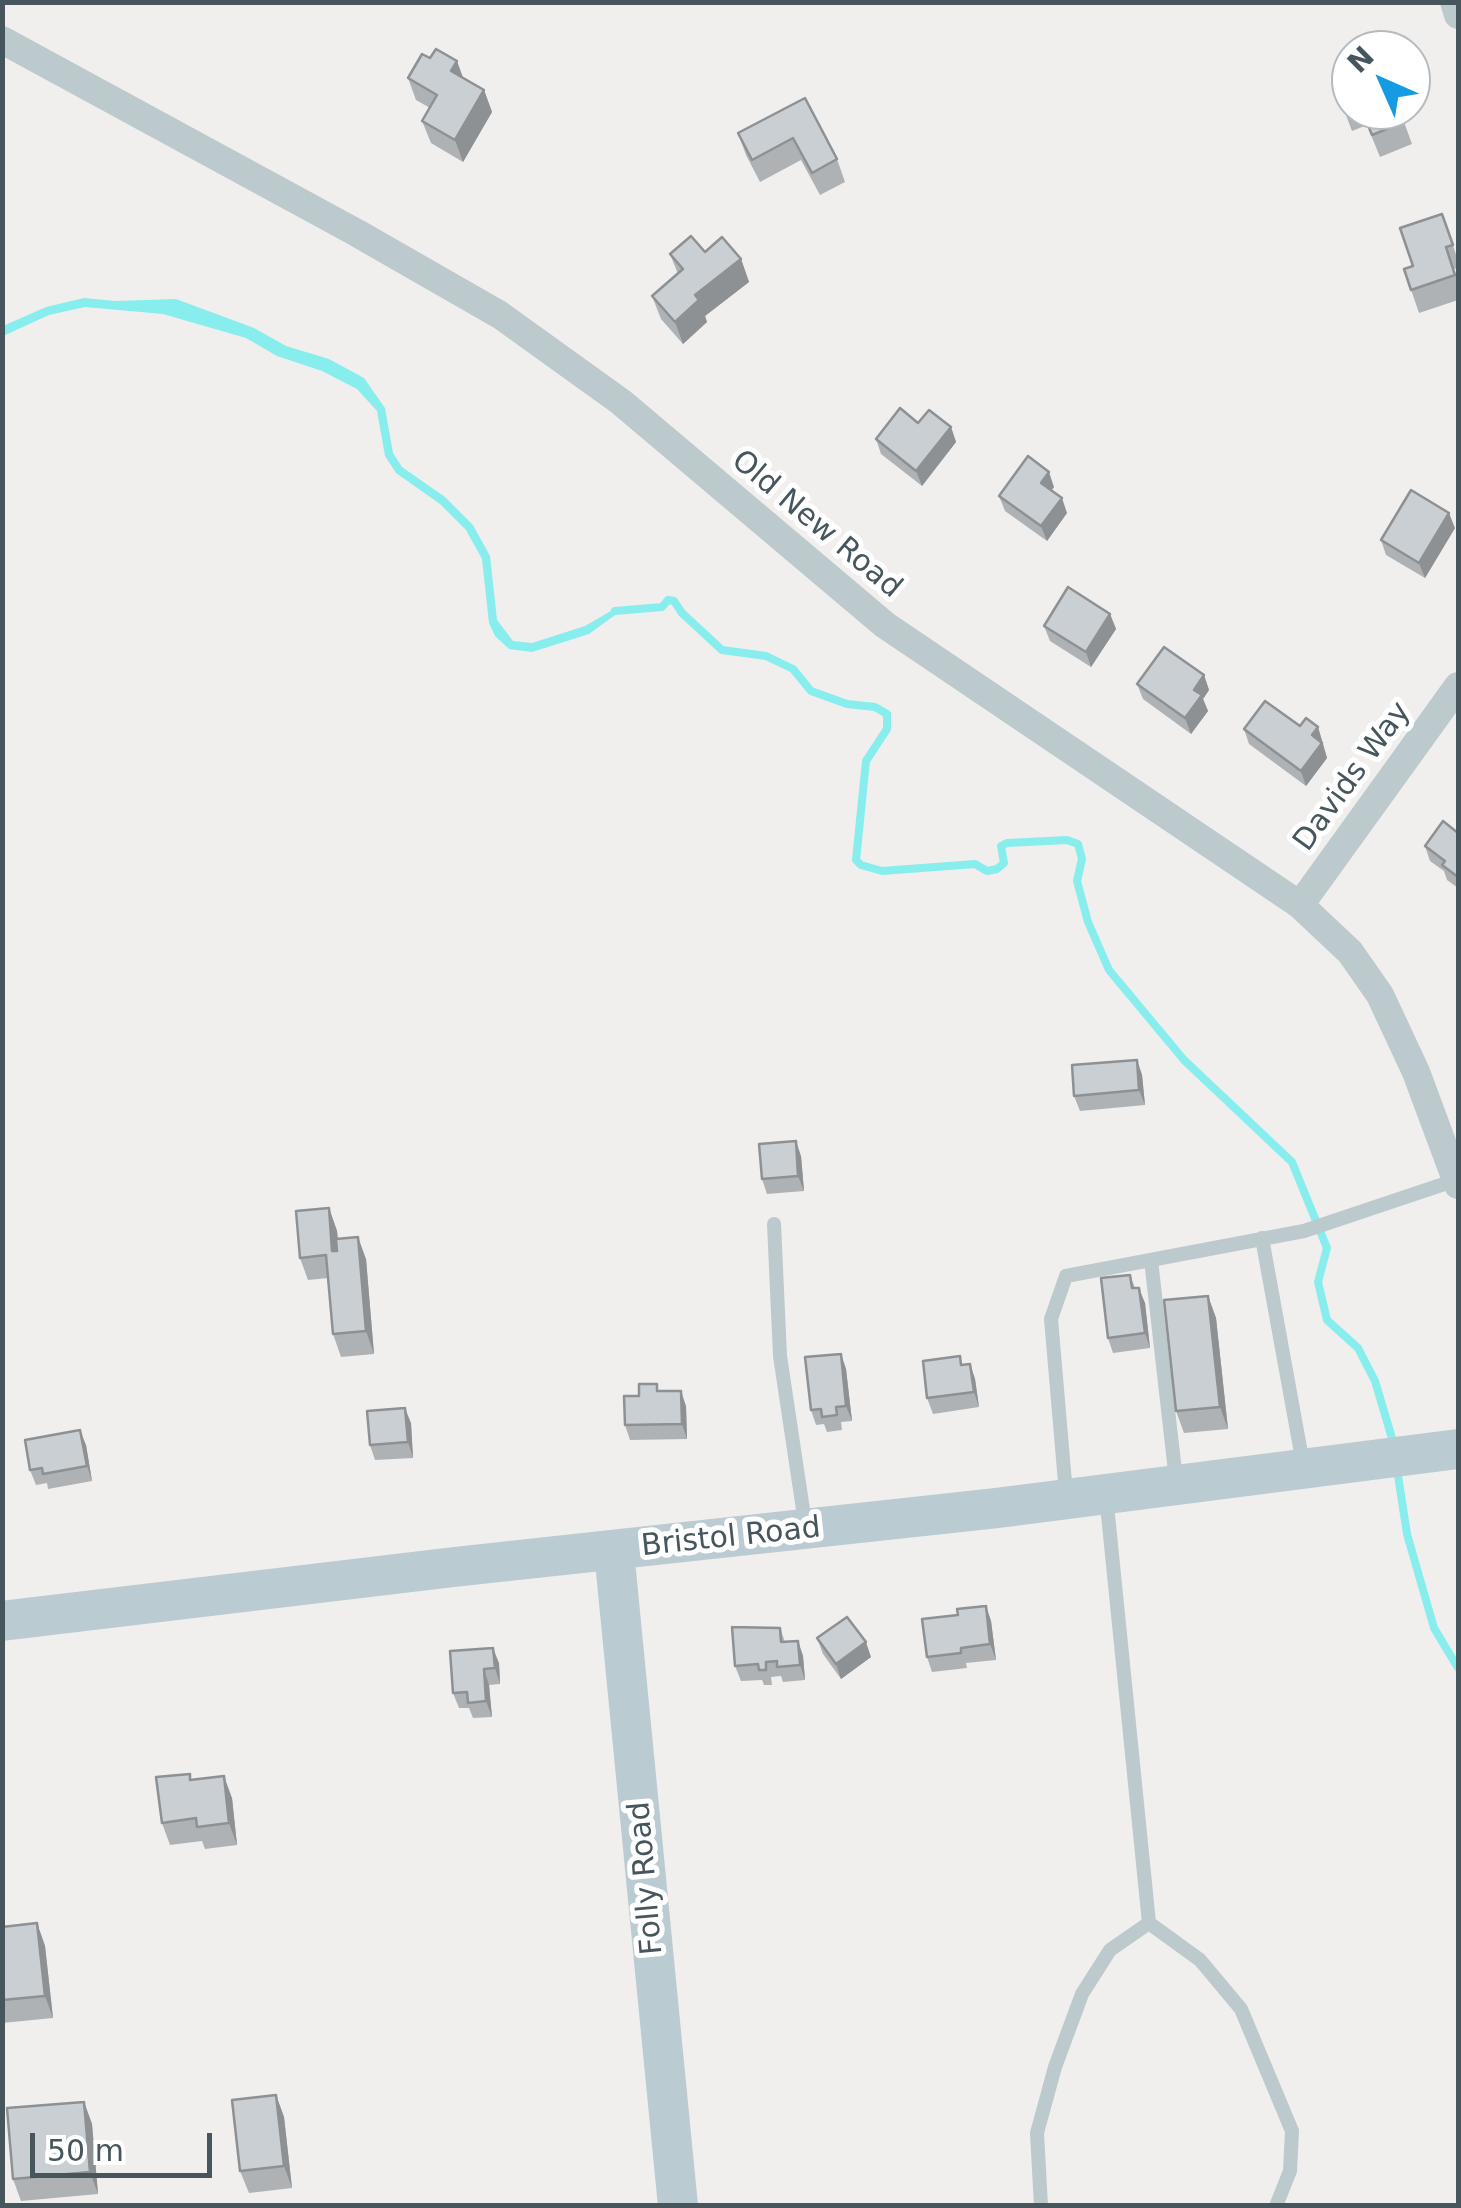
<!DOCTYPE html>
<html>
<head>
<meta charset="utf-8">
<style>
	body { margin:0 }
	#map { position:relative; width:1461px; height:2208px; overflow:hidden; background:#f1eeee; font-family:"DejaVu Sans",sans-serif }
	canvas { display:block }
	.frame { position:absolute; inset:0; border:5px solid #46565c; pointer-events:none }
	.north { position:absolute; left:1331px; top:30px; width:100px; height:100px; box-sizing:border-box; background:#fff; border:2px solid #b5bbbe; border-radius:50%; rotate:315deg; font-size:28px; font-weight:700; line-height:40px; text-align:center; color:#46565c }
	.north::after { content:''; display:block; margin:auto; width:35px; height:45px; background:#159ae3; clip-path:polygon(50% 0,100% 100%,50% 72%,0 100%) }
	.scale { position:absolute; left:30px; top:2133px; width:182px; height:45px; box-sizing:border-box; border:5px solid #46565c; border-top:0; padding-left:12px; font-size:30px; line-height:35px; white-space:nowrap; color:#46565c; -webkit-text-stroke:8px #fff; paint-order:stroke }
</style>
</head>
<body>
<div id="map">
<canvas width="1461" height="2208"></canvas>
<div class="frame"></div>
<div class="north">N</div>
<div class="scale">50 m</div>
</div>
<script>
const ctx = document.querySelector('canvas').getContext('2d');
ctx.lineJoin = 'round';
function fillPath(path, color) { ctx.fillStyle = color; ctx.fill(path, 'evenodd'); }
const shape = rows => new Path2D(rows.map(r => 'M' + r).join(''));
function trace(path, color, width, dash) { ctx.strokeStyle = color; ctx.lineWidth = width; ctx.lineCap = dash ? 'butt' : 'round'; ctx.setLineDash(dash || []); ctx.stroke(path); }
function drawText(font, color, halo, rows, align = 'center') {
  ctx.font = font + ' "DejaVu Sans",sans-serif'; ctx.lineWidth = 10; ctx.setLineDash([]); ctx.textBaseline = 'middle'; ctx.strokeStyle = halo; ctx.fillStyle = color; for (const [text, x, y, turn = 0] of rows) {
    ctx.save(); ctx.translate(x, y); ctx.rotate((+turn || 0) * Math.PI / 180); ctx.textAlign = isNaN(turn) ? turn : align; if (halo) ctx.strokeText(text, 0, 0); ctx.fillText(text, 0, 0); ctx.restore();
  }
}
fillPath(shape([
	[84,298,115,301,176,299,254,328,286,346,329,359,364,378,385,408,393,453,402,467,445,497,473,525,490,556,497,620,513,641,532,643,585,626,616,608,622,610,589,634,532,652,509,649,495,636,489,623,482,559,466,530,440,504,396,473,385,456,377,411,357,389,322,371,277,356,246,338,163,314,85,307,49,315,3,336,3,326,46,307]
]), '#87eded');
trace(shape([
	[615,611,662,607,668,600,674,601,682,613,722,650,766,656,793,669,811,691,847,704,875,707,887,714,887,729,866,761,856,860,861,865,882,871,975,864,987,871,997,869,1004,863,1001,846,1007,843,1067,840,1078,844,1082,859,1077,881,1088,922,1109,970,1184,1060,1292,1162,1327,1248,1318,1282,1327,1320,1358,1348,1375,1381,1394,1445],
	[1397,1469,1407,1534,1434,1628,1458,1668]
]), '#87eded', 8);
trace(shape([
	[774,1224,780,1356,805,1523],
	[1262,1238,1303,1464],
	[1151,1260,1176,1480],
	[1066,1494,1051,1319,1066,1276,1304,1231,1456,1180],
	[1106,1495,1149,1923,1200,1960,1241,2009,1292,2131,1290,2171,1276,2206],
	[1041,2206,1037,2133,1055,2067,1082,1994,1110,1950,1149,1923]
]), '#bcc9cd', 14);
trace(shape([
	[1454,2,1458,15],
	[2,40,357,233,500,315,621,402,885,625,1300,905,1350,952,1380,995,1416,1072,1458,1185],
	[1300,905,1458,686]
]), '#bcc9cd', 28);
trace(shape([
	[614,1551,678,2206],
	[2,1621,454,1567,997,1508,1458,1449]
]), '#bbcbd2', 40);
fillPath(shape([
	[408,78,463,78,484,90,492,112,463,162,431,143,422,121,430,108,416,100],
	[1351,80,1351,110,1409,110,1412,119,1404,122,1412,144,1380,157,1367,125,1352,131,1335,86],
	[805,98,837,159,845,182,820,195,801,160,760,182,746,155,738,133],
	[1442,214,1458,260,1458,268,1454,269,1458,282,1458,300,1419,313,1404,269,1413,266],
	[705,252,741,259,749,282,705,316,707,322,683,344,661,319,652,296,678,274,670,254],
	[918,423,951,427,956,442,922,486,881,454,876,439],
	[1054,487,1051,491,1067,513,1047,541,1005,511,999,496],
	[1455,528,1425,578,1386,555,1381,540],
	[1110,614,1116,629,1091,667,1050,641,1044,626],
	[1204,675,1209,690,1203,699,1208,711,1191,734,1143,699,1137,684],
	[1300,726,1318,727,1327,758,1306,786,1249,744,1244,729],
	[1458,833,1458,888,1447,880,1444,871,1430,861,1425,846],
	[1137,1060,1142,1075,1145,1105,1080,1111,1074,1096],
	[801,1156,804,1191,767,1194,762,1179],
	[329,1208,337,1231,338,1239,366,1259,374,1354,341,1357,333,1334,328,1278,308,1280,300,1258],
	[1130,1275,1135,1288,1145,1303,1150,1348,1113,1353,1108,1338],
	[1208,1296,1216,1318,1228,1429,1184,1433,1176,1411],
	[841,1354,846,1369,852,1421,841,1422,842,1430,827,1432,824,1424,816,1425,811,1410],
	[970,1364,975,1379,979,1407,933,1414,927,1398,963,1365],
	[660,1391,686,1406,687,1439,630,1440,625,1425,639,1396],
	[411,1423,413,1458,375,1460,370,1445],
	[86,1445,92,1481,48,1489,47,1483,36,1485,30,1470],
	[986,1606,991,1621,996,1660,966,1663,967,1668,932,1672,927,1657,958,1615],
	[780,1628,785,1642,798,1641,803,1656,805,1680,783,1682,781,1676,771,1677,772,1685,764,1685,762,1680,741,1681,735,1666],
	[817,1638,871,1657,841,1679,823,1654],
	[450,1651,499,1663,500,1684,489,1685,492,1717,473,1718,469,1708,459,1708,453,1693],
	[192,1780,232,1798,237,1845,205,1849,202,1841,170,1845,162,1823],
	[37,1923,45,1946,53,2018,2,2023,2,1927],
	[276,2095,284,2117,292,2188,249,2193,240,2171],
	[84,2102,92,2124,98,2194,21,2201,13,2179]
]), '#aeb2b5');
fillPath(shape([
	[457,61,465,83,451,71],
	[484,90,492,112,463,162,455,140],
	[741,259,749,282,705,316,707,322,683,344,675,322,695,295],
	[951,427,956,442,922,486,916,471],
	[1049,472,1054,487,1046,498,1041,483],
	[1062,498,1067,513,1047,541,1041,526],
	[1449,513,1455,528,1425,578,1419,563],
	[1110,614,1116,629,1091,667,1086,652],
	[1204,675,1209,690,1203,699,1208,711,1191,734,1185,718,1194,690],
	[1318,727,1327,758,1306,786,1301,771,1312,735],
	[1137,1060,1142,1075,1145,1105,1139,1090],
	[796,1141,801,1156,804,1191,798,1176],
	[329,1208,337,1231,341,1274,332,1251],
	[358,1237,366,1259,374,1354,366,1331],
	[1139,1288,1145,1303,1150,1348,1145,1333],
	[1208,1296,1216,1318,1228,1429,1220,1407],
	[841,1354,846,1369,852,1421,846,1406],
	[970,1364,975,1379,979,1407,974,1392],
	[681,1391,686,1406,687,1439,682,1424],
	[405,1408,411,1423,413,1458,408,1442],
	[80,1430,86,1445,92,1481,87,1466],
	[986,1606,991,1621,996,1660,990,1644],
	[798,1641,803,1656,805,1680,800,1665],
	[866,1642,871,1657,841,1679,836,1664],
	[493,1648,499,1663,500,1684,495,1668],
	[484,1669,489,1685,492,1717,486,1701],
	[224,1776,232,1798,237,1845,229,1823],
	[37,1923,45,1946,53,2018,45,1996],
	[276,2095,284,2117,292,2188,284,2166],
	[84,2102,92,2124,98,2194,90,2172]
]), '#8d9194');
const building = shape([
	[436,49,457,61,451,71,484,90,455,140,422,121,437,95,408,78,422,54,430,58,436,49],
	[1351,80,1351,106,1344,108,1335,86,1351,80],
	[805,98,837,159,812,173,793,138,752,160,738,133,805,98],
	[1362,110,1399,110,1404,122,1372,135,1362,110],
	[1442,214,1453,245,1446,247,1455,275,1411,290,1404,269,1413,266,1400,228,1442,214],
	[691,236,705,252,722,237,741,259,695,295,699,300,675,322,652,296,683,269,670,254,691,236],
	[900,408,918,423,929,410,951,427,916,471,876,439,900,408],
	[1028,456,1049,472,1041,483,1062,498,1041,526,999,496,1028,456],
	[1411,490,1449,513,1419,563,1381,540,1411,490],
	[1068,587,1110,614,1086,652,1044,626,1068,587],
	[1164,647,1204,675,1194,690,1202,695,1185,718,1137,684,1164,647],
	[1265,701,1300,726,1306,718,1318,727,1312,735,1322,743,1301,771,1244,729,1265,701],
	[1443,821,1458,833,1458,877,1442,865,1445,861,1425,846,1443,821],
	[1137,1060,1139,1090,1074,1096,1072,1065,1137,1060],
	[796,1141,798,1176,762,1179,759,1144,796,1141],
	[329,1208,332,1251,337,1251,336,1239,358,1237,366,1331,333,1334,326,1255,300,1258,296,1211,329,1208],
	[1130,1275,1132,1288,1139,1288,1145,1333,1108,1338,1101,1278,1130,1275],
	[1208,1296,1220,1407,1176,1411,1164,1300,1208,1296],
	[841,1354,846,1406,836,1407,837,1415,822,1417,821,1409,811,1410,805,1357,841,1354],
	[960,1356,961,1365,970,1364,974,1392,927,1398,923,1361,960,1356],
	[639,1384,657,1384,657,1391,681,1391,682,1424,625,1425,624,1396,639,1396,639,1384],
	[405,1408,408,1442,370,1445,367,1411,405,1408],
	[80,1430,87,1466,43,1474,42,1468,30,1470,25,1440,80,1430],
	[986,1606,990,1644,961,1648,961,1653,927,1657,922,1619,958,1615,957,1609,986,1606],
	[847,1617,866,1642,836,1664,817,1638,847,1617],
	[732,1627,780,1628,781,1642,798,1641,800,1665,777,1667,777,1661,766,1662,766,1670,759,1670,758,1664,735,1666,732,1627],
	[493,1648,495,1668,484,1669,486,1701,468,1703,467,1692,453,1693,450,1651,493,1648],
	[190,1774,190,1780,224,1776,229,1823,197,1827,196,1818,162,1823,156,1777,190,1774],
	[37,1923,45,1996,2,2000,2,1927,37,1923],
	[276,2095,284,2166,240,2171,232,2100,276,2095],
	[84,2102,90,2172,13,2179,7,2108,84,2102]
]);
fillPath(building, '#cacfd3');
trace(building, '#8d9194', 2.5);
drawText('30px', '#46565c', '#fff', [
	["Old New Road",816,525,40],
	["Davids Way",1353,777,-54],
	["Bristol Road",731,1538,-6],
	["Folly Road",647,1878,-95]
]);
</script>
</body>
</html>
